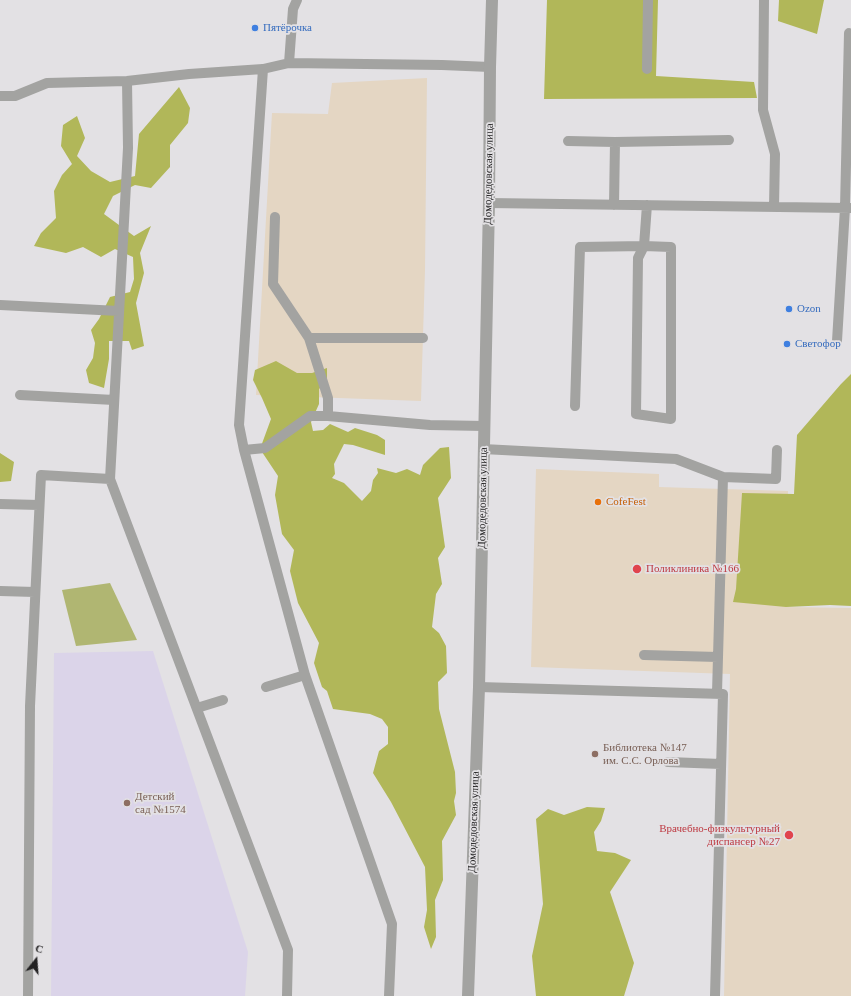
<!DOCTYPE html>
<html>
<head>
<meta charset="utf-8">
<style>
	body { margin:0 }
	#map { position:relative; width:851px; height:996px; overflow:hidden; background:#e3e1e4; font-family:"Times New Roman",serif }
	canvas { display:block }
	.north { position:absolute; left:16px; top:940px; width:40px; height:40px; -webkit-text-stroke:3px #e3e1e4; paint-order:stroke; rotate:17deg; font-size:11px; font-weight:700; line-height:16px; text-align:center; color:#212021 }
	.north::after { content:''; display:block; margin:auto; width:14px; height:18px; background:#212021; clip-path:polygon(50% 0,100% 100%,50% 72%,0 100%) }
</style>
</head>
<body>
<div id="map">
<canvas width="851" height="996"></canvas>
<div class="north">С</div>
</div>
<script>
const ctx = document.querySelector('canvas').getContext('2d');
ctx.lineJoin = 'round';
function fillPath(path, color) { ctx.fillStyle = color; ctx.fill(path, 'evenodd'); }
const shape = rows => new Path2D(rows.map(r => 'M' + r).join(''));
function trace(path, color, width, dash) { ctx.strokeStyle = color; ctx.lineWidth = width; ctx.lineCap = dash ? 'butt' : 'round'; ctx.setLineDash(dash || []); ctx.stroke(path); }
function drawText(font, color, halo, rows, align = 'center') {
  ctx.font = font + ' "Times New Roman",serif'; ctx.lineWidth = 3.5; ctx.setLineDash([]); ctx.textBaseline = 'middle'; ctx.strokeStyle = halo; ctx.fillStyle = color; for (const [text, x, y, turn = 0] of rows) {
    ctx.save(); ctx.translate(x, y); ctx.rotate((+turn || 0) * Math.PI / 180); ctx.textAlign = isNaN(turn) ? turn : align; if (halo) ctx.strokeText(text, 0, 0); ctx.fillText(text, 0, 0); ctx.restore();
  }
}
fillPath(shape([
	[153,651,248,952,245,996,51,996,54,653]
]), '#dbd4e9');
fillPath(shape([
	[427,78,425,270,421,401,256,395,272,113,328,114,332,83],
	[536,469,659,474,659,487,788,491,786,607,851,608,851,996,724,996,730,674,531,667]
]), '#e4d6c3');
fillPath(shape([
	[110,583,137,640,76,646,62,590]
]), '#b0b672');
fillPath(shape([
	[547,0,658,0,656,76,754,82,757,98,544,99],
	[779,0,824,0,817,34,778,21],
	[179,87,190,108,188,123,170,145,170,167,151,188,135,185,113,196,104,214,134,236,151,226,140,253,144,273,136,303,144,346,132,350,129,341,109,341,109,359,104,388,89,383,86,370,93,358,95,343,91,330,99,319,110,297,130,292,134,279,133,257,115,249,101,257,83,247,66,253,34,246,41,233,56,218,54,191,62,175,72,164,61,146,63,125,77,116,85,138,77,156,91,171,110,182,135,176,139,134],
	[276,361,297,373,312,373,327,368,327,381,319,389,319,404,311,422,313,431,323,430,330,424,348,432,355,428,377,435,385,440,385,455,353,445,344,444,334,464,335,474,332,478,344,483,362,501,371,491,373,480,378,473,377,468,396,473,407,469,420,475,423,465,440,448,449,447,451,478,438,498,445,547,438,558,442,584,436,594,432,627,439,633,446,646,447,673,438,682,439,709,455,772,456,793,454,801,456,815,442,841,443,880,435,900,436,937,431,949,424,927,427,910,425,867,391,802,373,773,379,751,388,744,388,727,382,719,370,714,333,709,327,691,322,687,314,663,319,643,298,603,290,571,294,550,282,534,275,495,278,476,260,449,271,419,262,398,253,380,255,370],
	[851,374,851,606,830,605,786,607,733,602,736,589,742,493,794,494,797,435,841,384],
	[0,453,14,462,11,481,0,482],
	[587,807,605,808,601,821,594,832,597,851,615,853,631,860,610,892,634,963,624,996,536,996,532,956,543,904,536,819,548,809,564,815]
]), '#b1b759');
trace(shape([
	[764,0,763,110,775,154,774,207],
	[289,63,293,9,297,0],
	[263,69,239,425,244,450,305,675,392,924,389,996],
	[647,69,648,0],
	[0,96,15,96,47,83,127,81,189,74,263,69,289,63,442,65,490,67],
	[568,141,615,142,614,205],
	[615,142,729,140],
	[489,203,851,208],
	[275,217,273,284,309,338,328,398,328,416],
	[644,246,671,247,671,419,636,414,638,258,644,246],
	[0,305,119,311],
	[309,338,423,338],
	[837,341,845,208,849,33],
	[20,395,114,400],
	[575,406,580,247,644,246,647,205],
	[483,449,676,459,723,477,717,693],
	[244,450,265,448,310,416,328,416,430,425,484,426],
	[723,477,776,479,777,450],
	[110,479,288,950,287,996],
	[0,504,39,505],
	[0,591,35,592],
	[644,655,718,657],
	[266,687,305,675],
	[479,687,723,694,715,996],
	[197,708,223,700],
	[668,762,721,764],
	[28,996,30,706,41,475,110,479,128,148,127,81]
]), '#a3a3a1', 10);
trace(shape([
	[468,996,479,687,489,203,490,67,492,0]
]), '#a3a3a1', 12);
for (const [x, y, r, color] of [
	[255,28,4,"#3f7fe0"],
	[789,309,4,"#3f7fe0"],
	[787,344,4,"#3f7fe0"],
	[598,502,4,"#e8710a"],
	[637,569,5,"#e0444e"],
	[595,754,4,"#8d6e63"],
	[127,803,4,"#8d6e63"],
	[789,835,5,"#e0444e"]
]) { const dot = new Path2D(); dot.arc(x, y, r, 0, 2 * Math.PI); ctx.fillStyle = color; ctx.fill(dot); trace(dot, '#e3e1e4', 1.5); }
drawText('11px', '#366cbe', '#e3e1e4', [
	["Пятёрочка",263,28],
	["Ozon",797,309],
	["Светофор",795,344]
], 'left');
drawText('11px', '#212021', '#e3e1e4', [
	["Домодедовская улица",489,174,-89],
	["Домодедовская улица",483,498,-89],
	["Домодедовская улица",474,822,-88]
]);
drawText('11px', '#c56008', '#e3e1e4', [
	["CofeFest",606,502]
], 'left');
drawText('11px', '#be3a42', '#e3e1e4', [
	["Поликлиника №166",646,569],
	["Врачебно-физкультурный",780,829,"right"],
	["диспансер №27",780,842,"right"]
], 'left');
drawText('11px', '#785e54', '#e3e1e4', [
	["Библиотека №147",603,748],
	["им. С.С. Орлова",603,761],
	["Детский",135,797],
	["сад №1574",135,810]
], 'left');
</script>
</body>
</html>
